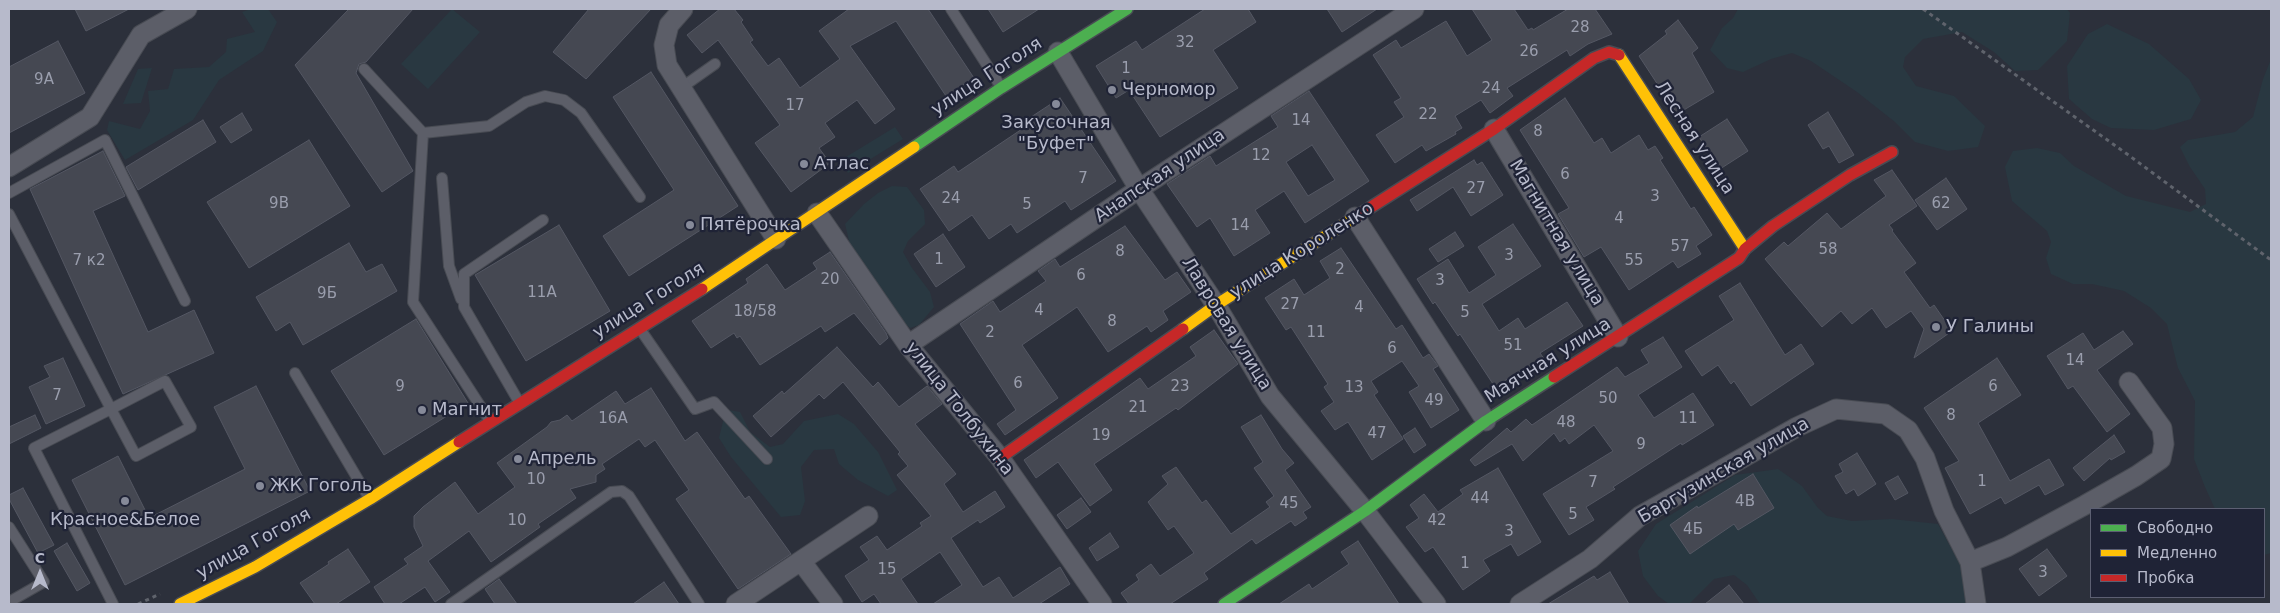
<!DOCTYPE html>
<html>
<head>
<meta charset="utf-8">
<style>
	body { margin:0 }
	#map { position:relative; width:2280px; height:613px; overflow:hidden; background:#2c303b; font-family:"DejaVu Sans",sans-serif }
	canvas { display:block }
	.frame { position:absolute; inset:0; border:10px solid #b7bacb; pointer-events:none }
	.legend { position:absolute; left:2090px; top:508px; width:175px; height:90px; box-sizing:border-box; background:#1f2336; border:1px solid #5c5f72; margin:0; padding:6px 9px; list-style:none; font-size:15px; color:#b7bacb }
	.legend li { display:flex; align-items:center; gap:10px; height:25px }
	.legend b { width:25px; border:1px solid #5c5f72 }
	.north { position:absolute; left:15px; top:548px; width:50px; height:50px; -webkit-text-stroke:4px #1f2336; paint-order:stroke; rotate:0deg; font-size:14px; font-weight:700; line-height:20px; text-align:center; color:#b7bacb }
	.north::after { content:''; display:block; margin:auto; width:18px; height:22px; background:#b7bacb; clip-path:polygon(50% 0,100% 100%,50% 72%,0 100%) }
</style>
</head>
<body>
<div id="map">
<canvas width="2280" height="613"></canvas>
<div class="frame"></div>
<ul class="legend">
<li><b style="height:6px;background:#4caf50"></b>Свободно</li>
<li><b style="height:6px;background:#ffc107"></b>Медленно</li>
<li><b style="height:6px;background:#c62828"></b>Пробка</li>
</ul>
<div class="north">С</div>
</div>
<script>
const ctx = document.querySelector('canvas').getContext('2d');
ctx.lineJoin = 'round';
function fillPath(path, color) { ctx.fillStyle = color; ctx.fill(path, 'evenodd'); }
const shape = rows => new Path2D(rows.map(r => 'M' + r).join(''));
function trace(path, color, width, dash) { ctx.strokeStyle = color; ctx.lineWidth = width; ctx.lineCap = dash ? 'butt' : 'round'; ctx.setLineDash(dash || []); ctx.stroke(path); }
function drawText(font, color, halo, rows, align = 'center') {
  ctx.font = font + ' "DejaVu Sans",sans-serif'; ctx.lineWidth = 4.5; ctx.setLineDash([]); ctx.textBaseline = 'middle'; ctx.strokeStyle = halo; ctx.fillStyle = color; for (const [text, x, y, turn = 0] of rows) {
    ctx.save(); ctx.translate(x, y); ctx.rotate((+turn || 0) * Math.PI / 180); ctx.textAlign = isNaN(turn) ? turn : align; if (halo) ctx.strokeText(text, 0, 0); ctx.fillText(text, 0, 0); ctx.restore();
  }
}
fillPath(shape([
	[251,9,268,9,277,22,263,51,219,80,193,120,125,160,107,130,109,121,140,129,150,111,148,91,168,89,174,69,209,67,226,52,227,39,255,32,242,12],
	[452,9,480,32,428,89,401,64],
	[1738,9,2067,9,2070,13,2067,41,2038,70,2015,71,1994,52,1962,32,1923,39,1905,57,1903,67,1916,86,1954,96,1985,126,1978,147,1948,151,1915,142,1895,122,1857,92,1811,61,1792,53,1771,59,1743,72,1727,68,1710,50,1722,28,1733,18],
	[2107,24,2149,44,2189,79,2201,100,2191,119,2154,130,2111,128,2092,119,2069,99,2067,66,2088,34],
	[2271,59,2271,553,2264,555,2264,509,2215,509,2205,487,2194,459,2195,401,2178,368,2167,324,2151,308,2124,291,2092,284,2073,284,2051,274,2046,258,2051,242,2047,231,2012,201,2005,167,2013,151,2037,148,2060,153,2074,166,2126,196,2190,212,2206,204,2205,189,2190,167,2180,147,2188,140,2235,132,2253,117,2263,79],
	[152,68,141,103,123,104,138,69],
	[895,127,903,139,848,173,841,160],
	[892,186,907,187,924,210,925,224,908,241,903,252,912,268,930,292,934,307,919,325,910,328,894,314,887,296,851,249,845,224,864,204,878,193],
	[729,410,740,412,750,432,770,447,783,444,804,421,838,414,854,424,878,452,897,490,888,496,858,480,839,464,834,449,814,450,801,467,805,501,800,515,781,517,731,457,719,438,724,417],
	[1778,469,1802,486,1818,508,1827,516,1852,521,1892,519,1938,524,1962,568,1968,604,1760,604,1747,585,1734,575,1714,579,1689,604,1669,604,1658,596,1643,576,1638,551,1656,524,1735,475]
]), '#293841');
const building = shape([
	[75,9,129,9,86,31,75,9],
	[349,9,413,9,366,62,359,64,356,73,413,171,382,192,295,65,349,9],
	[589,9,651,9,586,79,553,52,589,9],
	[720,9,734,9,743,20,741,22,753,40,750,42,768,66,779,58,800,88,840,59,819,31,849,9,928,9,974,78,946,96,896,21,850,46,895,109,875,124,857,100,825,123,835,137,819,148,830,163,791,192,755,143,780,125,718,40,702,53,687,35,720,9],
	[988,9,1039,9,1003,32,988,9],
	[1205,9,1248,9,1256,22,1213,50,1238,88,1160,137,1129,90,1116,98,1096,66,1136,41,1142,50,1205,9],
	[1327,9,1377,9,1342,32,1327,9],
	[1472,9,1514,9,1528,30,1532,28,1533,30,1568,9,1595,9,1612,34,1588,44,1570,56,1567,50,1507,88,1513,96,1490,113,1481,100,1455,116,1462,128,1455,132,1456,134,1426,151,1422,145,1395,163,1376,135,1404,117,1394,102,1401,98,1373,55,1396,40,1401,48,1446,21,1467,56,1492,40,1472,9],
	[1678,20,1698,48,1692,53,1714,92,1677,114,1639,56,1667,34,1665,31,1678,20],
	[58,41,85,93,9,133,9,67,58,41],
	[651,72,738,206,629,276,603,236,674,190,613,97,651,72],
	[1309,91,1369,181,1305,223,1284,191,1255,210,1270,233,1234,256,1210,218,1197,227,1167,184,1210,156,1216,166,1278,127,1271,116,1309,91],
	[1312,145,1335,180,1308,196,1286,162,1312,145],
	[1060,98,1116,181,1071,210,1065,201,1017,233,1011,224,989,239,972,215,949,231,920,189,954,166,958,172,1028,125,1025,121,1060,98],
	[1565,98,1594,143,1602,138,1611,153,1639,135,1648,150,1655,146,1663,158,1660,160,1691,209,1694,207,1712,235,1696,246,1701,254,1678,268,1673,261,1629,290,1601,247,1584,257,1558,214,1569,208,1520,130,1565,98],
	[1828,112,1854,155,1839,163,1829,146,1823,149,1808,125,1828,112],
	[242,113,252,130,231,143,220,127,242,113],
	[1727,119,1748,151,1720,169,1699,137,1727,119],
	[203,120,216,142,138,190,126,167,203,120],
	[309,140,350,206,249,268,207,202,309,140],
	[103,151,125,196,93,211,148,332,194,310,214,353,123,394,30,189,103,151],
	[1474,160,1477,165,1482,162,1503,195,1471,216,1453,187,1417,211,1410,200,1474,160],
	[1892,170,1917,206,1889,225,1893,230,1892,231,1916,263,1904,272,1930,308,1934,305,1952,331,1914,358,1924,329,1911,311,1886,328,1872,308,1852,324,1841,311,1822,327,1765,259,1784,242,1788,246,1827,213,1841,229,1886,196,1874,180,1892,170],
	[1946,178,1967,209,1937,230,1915,200,1946,178],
	[1513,224,1541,266,1482,304,1499,331,1518,318,1525,329,1567,302,1583,326,1540,353,1547,363,1532,373,1528,366,1495,387,1460,334,1458,336,1435,302,1433,304,1417,279,1448,259,1469,293,1496,275,1478,247,1513,224],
	[559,225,610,311,526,361,475,275,559,225],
	[1125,226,1165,280,1177,272,1191,292,1163,311,1168,320,1151,332,1147,326,1108,352,1077,307,1022,345,1058,398,1005,435,997,424,1016,410,960,324,993,301,1000,312,1046,281,1038,271,1055,259,1060,267,1125,226],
	[1455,232,1464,246,1438,262,1429,249,1455,232],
	[943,234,965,267,936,287,914,254,943,234],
	[349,243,366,272,382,264,397,291,303,345,290,322,276,331,256,297,349,243],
	[1341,248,1396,329,1402,325,1423,358,1429,354,1438,366,1433,369,1459,410,1431,428,1409,392,1419,386,1402,361,1371,381,1378,392,1374,395,1403,439,1372,460,1348,422,1335,430,1321,411,1334,402,1324,387,1328,384,1291,327,1286,330,1265,298,1294,279,1304,295,1330,278,1320,261,1341,248],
	[830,252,886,333,888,338,880,345,854,313,825,332,821,326,760,365,740,336,737,338,734,333,711,348,692,321,748,283,746,279,767,264,785,290,817,269,813,263,830,252],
	[1740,283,1785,355,1801,344,1814,364,1751,406,1734,381,1731,384,1718,365,1702,376,1685,351,1734,320,1719,296,1740,283],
	[416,319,468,403,384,455,331,371,416,319],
	[1214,330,1238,364,1178,410,1176,408,1094,464,1112,490,1090,506,1058,462,1036,478,1024,460,1140,378,1148,389,1196,356,1190,347,1214,330],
	[2123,331,2133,344,2097,370,2130,414,2107,432,2073,386,2068,389,2047,356,2083,333,2094,350,2123,331],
	[1663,337,1682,367,1638,395,1654,418,1693,393,1714,425,1682,445,1681,443,1613,487,1615,489,1586,507,1594,520,1569,535,1543,494,1613,451,1594,425,1569,444,1565,438,1560,442,1554,433,1523,461,1512,444,1475,466,1470,460,1507,428,1511,432,1526,419,1532,425,1617,367,1625,377,1649,363,1641,350,1663,337],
	[837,347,873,387,878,382,899,407,927,386,942,404,915,424,956,474,944,484,963,512,995,491,1005,507,980,523,978,520,951,538,983,587,999,577,1013,598,1060,567,1070,584,1039,604,933,604,962,585,940,552,901,579,918,604,881,604,874,594,862,602,845,576,869,560,860,547,877,536,887,550,922,526,920,523,931,516,897,475,908,466,898,454,900,452,843,382,824,399,819,394,771,437,753,416,782,391,784,394,837,347],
	[63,358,85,406,46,424,29,387,50,377,44,366,63,358],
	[1997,358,2021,395,1978,423,2010,481,2049,459,2064,485,2045,495,2039,485,2005,504,2001,497,1970,514,1945,468,1959,461,1924,408,1997,358],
	[256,386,310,491,125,585,72,480,118,456,149,518,245,469,214,407,256,386],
	[651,388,685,441,697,432,745,499,749,496,791,554,738,589,676,499,689,490,655,440,645,447,639,439,602,464,605,469,596,475,596,482,570,489,576,498,538,524,540,527,491,562,469,531,428,561,450,592,435,602,425,587,399,604,385,604,374,587,408,564,404,559,423,546,414,527,414,516,423,507,455,482,478,514,515,487,497,463,547,427,551,422,560,420,567,415,572,421,616,391,625,404,651,388],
	[35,415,41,428,9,444,9,427,35,415],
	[1261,415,1282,449,1294,463,1285,470,1311,507,1303,512,1307,518,1295,526,1291,521,1256,544,1252,539,1204,573,1208,579,1170,604,1129,604,1121,593,1139,580,1136,575,1151,564,1160,576,1194,553,1174,526,1168,530,1148,502,1168,484,1162,476,1176,467,1202,503,1206,500,1231,534,1270,507,1266,502,1274,496,1254,468,1263,462,1241,427,1261,415],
	[1415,428,1426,445,1414,453,1403,436,1415,428],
	[2114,435,2125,452,2111,460,2110,458,2084,481,2073,468,2114,435],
	[1857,453,1876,484,1858,496,1854,489,1846,494,1835,476,1843,472,1839,464,1857,453],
	[1498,468,1541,542,1518,556,1511,544,1483,560,1490,571,1463,590,1433,547,1425,552,1406,527,1419,518,1410,505,1424,494,1438,512,1463,494,1460,490,1498,468],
	[1753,474,1774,508,1738,530,1734,524,1690,554,1670,525,1697,506,1698,508,1753,474],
	[1898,476,1908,493,1895,500,1885,483,1898,476],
	[23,488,54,545,38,553,9,499,9,495,23,488],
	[1081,498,1091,512,1067,529,1057,515,1081,498],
	[1110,533,1119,547,1097,561,1089,548,1110,533],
	[1358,541,1399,604,1279,604,1309,584,1312,589,1349,564,1341,552,1358,541],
	[67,543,90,583,77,591,54,551,67,543],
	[348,549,370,582,336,604,315,604,300,583,329,564,328,562,348,549],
	[2047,549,2067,576,2039,596,2019,569,2047,549],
	[1610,572,1629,604,1548,604,1594,576,1597,580,1610,572],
	[499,579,517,604,495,604,485,589,499,579],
	[664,582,679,604,633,604,664,582],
	[1729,585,1744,604,1705,604,1729,585]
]);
fillPath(building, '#454852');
trace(building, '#545763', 1);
const lane = shape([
	[951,9,1001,87],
	[364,69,423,133,413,302,490,421],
	[681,88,715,64],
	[423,133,489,126,526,102,545,96,564,100,581,113,640,197],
	[442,178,449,266,461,299],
	[9,193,105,140,185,301],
	[9,214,111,409,34,448,113,604],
	[640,329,695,409,714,402,767,459],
	[295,373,369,498],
	[165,381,191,427,136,456,111,409,165,381],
	[519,402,464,307,464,274,543,220],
	[9,527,44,582,9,602],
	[451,604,611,492,622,491,629,496,699,604]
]);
const street = shape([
	[683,9,669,25,664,45,667,65,776,239],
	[1058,52,1139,189,1216,305,1270,396,1365,511,1436,604],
	[1494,129,1618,337],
	[9,167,90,117,141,35,187,9],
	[817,213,908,345,1000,458,1102,604],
	[1355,217,1486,421],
	[908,345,1139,189,1414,9],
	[801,561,833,604],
	[1970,562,2007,547,2085,505,2136,476,2161,459,2164,444,2162,428,2129,382],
	[736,604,868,516],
	[1520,604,1590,559,1640,516,1797,427,1836,409,1885,414,1908,430,1925,458,1944,511,1970,562,1976,604]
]);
const fast = shape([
	[914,147,1001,88,1127,9],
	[1224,604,1365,511,1486,421,1554,377]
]);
const slow = shape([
	[1619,55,1745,249],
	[702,289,914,147],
	[1183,329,1216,305,1357,216],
	[180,604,255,567,370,499,459,442]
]);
const jam = shape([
	[1357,216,1494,129,1594,58,1609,52,1619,55],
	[1554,377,1739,258,1745,249,1773,226,1850,175,1892,152],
	[459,442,702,289],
	[1000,458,1183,329]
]);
trace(lane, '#484b53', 12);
trace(street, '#484b53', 21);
trace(fast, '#484b53', 14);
trace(slow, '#484b53', 14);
trace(jam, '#484b53', 14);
trace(shape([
	[1923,9,2127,154,2271,260],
	[138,604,160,594]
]), '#5f636c', 3, [4, 4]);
trace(lane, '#5c5e68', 10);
trace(street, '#5c5e68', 19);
trace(fast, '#4caf50', 11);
trace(slow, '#ffc107', 11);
trace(jam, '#c62828', 11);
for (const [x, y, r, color] of [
	[1112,90,5,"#868a99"],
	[1056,104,5,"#868a99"],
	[804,164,5,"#868a99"],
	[690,225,5,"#868a99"],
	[1936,327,5,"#868a99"],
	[422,410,5,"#868a99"],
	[518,459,5,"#868a99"],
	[260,486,5,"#868a99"],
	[125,501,5,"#868a99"]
]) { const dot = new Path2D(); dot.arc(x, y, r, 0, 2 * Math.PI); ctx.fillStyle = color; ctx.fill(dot); trace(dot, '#1f2336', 2); }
drawText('15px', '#9a9ead', null, [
	["28",1580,28],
	["32",1185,43],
	["26",1529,52],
	["1",1126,69],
	["9А",44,80],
	["24",1491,89],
	["17",795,106],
	["22",1428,115],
	["14",1301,121],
	["8",1538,132],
	["12",1261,156],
	["6",1565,175],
	["7",1083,179],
	["27",1476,189],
	["3",1655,197],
	["24",951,199],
	["9В",279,204],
	["62",1941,204],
	["5",1027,205],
	["4",1619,219],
	["14",1240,226],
	["57",1680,247],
	["58",1828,250],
	["8",1120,252],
	["3",1509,256],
	["1",939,260],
	["7 к2",89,261],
	["55",1634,261],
	["2",1340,270],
	["6",1081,276],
	["20",830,280],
	["3",1440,281],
	["11А",542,293],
	["9Б",327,294],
	["27",1290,305],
	["4",1359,308],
	["4",1039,311],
	["18/58",755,312],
	["5",1465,313],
	["8",1112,322],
	["2",990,333],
	["11",1316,333],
	["51",1513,346],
	["6",1392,349],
	["14",2075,361],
	["6",1018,384],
	["9",400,387],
	["23",1180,387],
	["6",1993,387],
	["13",1354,388],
	["7",57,396],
	["50",1608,399],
	["49",1434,401],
	["21",1138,408],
	["8",1951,416],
	["16А",613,419],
	["11",1688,419],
	["48",1566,423],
	["47",1377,434],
	["19",1101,436],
	["9",1641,445],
	["10",536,480],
	["1",1982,482],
	["7",1593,483],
	["44",1480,499],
	["4В",1745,502],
	["45",1289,504],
	["5",1573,515],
	["10",517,521],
	["42",1437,521],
	["4Б",1693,530],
	["3",1509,532],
	["1",1465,564],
	["15",887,570],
	["3",2043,573]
]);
drawText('18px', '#b7bacb', '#1f2336', [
	["улица Гоголя",987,77,-33],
	["Лесная улица",1694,138,57],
	["Анапская улица",1160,176,-34],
	["Магнитная улица",1556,233,59],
	["улица Короленко",1302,251,-32],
	["улица Гоголя",649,301,-32],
	["Лавровая улица",1226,324,58],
	["Маячная улица",1548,361,-32],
	["улица Толбухина",959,409,52],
	["Баргузинская улица",1724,471,-30],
	["улица Гоголя",254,544,-29]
]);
drawText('18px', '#b7bacb', '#1f2336', [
	["Черномор",1122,90],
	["Закусочная",1056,123,"center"],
	["\"Буфет\"",1056,144,"center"],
	["Атлас",814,164],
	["Пятёрочка",700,225],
	["У Галины",1946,327],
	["Магнит",432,410],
	["Апрель",528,459],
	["ЖК Гоголь",270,486],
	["Красное&Белое",125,520,"center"]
], 'left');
</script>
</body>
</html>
